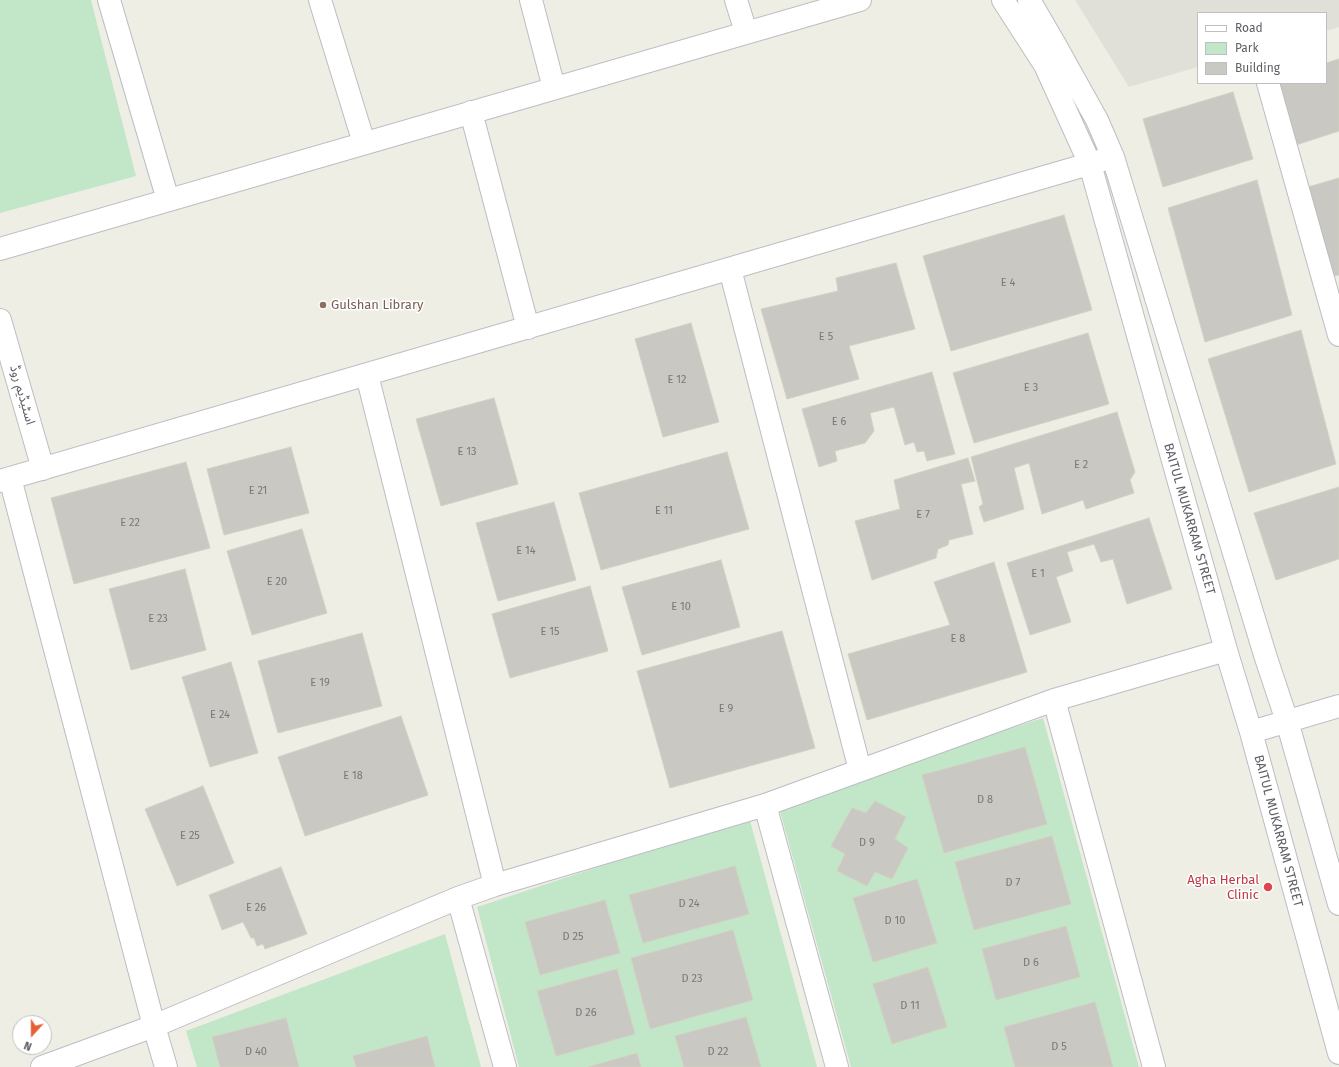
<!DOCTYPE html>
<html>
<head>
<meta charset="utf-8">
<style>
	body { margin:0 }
	#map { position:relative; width:1339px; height:1067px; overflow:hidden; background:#efeee5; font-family:"Fira Sans",sans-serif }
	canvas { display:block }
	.legend { position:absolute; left:1197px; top:12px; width:130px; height:72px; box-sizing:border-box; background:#fff; border:1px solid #bebfc1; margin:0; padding:5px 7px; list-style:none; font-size:12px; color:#5d5f65 }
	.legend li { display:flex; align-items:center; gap:8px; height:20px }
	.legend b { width:20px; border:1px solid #bebfc1 }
	.north { position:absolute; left:12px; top:1015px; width:40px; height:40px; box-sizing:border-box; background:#fff; border:1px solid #bebfc1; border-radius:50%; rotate:201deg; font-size:11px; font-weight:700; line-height:16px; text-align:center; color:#5d5f65 }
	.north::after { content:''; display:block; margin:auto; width:14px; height:18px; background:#e56035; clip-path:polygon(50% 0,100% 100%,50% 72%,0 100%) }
</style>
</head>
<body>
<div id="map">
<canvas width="1339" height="1067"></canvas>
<ul class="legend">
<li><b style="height:5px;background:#fff"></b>Road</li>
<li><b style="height:11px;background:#c2e6c8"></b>Park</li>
<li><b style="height:11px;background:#cac8c2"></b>Building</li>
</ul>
<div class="north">N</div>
</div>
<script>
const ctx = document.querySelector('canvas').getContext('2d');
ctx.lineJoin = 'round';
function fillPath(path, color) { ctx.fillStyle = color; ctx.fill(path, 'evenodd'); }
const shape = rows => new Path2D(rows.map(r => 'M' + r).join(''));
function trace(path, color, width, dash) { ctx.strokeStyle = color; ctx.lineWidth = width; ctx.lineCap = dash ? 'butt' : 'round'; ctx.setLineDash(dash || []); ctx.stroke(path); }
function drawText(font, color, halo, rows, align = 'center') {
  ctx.font = font + ' "Fira Sans","Noto Sans Arabic",sans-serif'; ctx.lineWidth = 3; ctx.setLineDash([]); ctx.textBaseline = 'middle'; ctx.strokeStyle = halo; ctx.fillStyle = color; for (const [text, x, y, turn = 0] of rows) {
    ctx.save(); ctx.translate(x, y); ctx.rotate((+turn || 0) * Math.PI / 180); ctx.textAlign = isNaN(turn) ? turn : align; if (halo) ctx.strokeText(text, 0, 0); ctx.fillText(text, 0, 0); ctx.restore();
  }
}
fillPath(shape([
	[1075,0,1339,0,1339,27,1326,31,1326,13,1198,13,1198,67,1129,87]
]), '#e0e0d9');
fillPath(shape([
	[0,0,91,0,136,176,0,213],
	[1043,718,1139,1067,851,1067,778,804],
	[749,817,817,1067,519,1067,477,907],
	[445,934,481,1067,197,1067,186,1031]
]), '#c2e6c8');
const building = shape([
	[1339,59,1339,131,1296,145,1279,83,1326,83,1326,63,1339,59],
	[1233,92,1253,159,1163,187,1143,119,1233,92],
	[1339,178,1339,275,1334,276,1308,187,1339,178],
	[1257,180,1292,315,1205,342,1168,208,1257,180],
	[1064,215,1092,310,951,351,923,256,1064,215],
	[896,263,915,329,849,346,859,379,787,399,761,309,838,291,836,278,896,263],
	[691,323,719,422,663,437,635,339,691,323],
	[1301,330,1336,464,1249,492,1208,359,1301,330],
	[1088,333,1109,404,974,443,953,373,1088,333],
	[932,372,955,454,927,461,924,451,917,452,914,442,905,445,894,407,870,413,874,431,865,443,835,451,837,461,819,467,802,409,932,372],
	[494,398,518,484,441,506,416,419,494,398],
	[1117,412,1135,472,1130,480,1134,493,1086,509,1083,500,1042,514,1029,463,1014,468,1024,509,984,522,979,507,983,504,971,457,1117,412],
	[291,447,309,513,224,535,207,469,291,447],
	[727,452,749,529,601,570,579,493,727,452],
	[968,458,975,481,961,484,973,534,949,540,948,545,938,549,936,558,872,580,855,521,900,509,894,480,968,458],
	[186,462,210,548,74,584,51,498,186,462],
	[1339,487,1339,559,1276,580,1254,513,1339,487],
	[554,502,576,580,498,601,476,523,554,502],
	[1149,518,1172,589,1127,604,1113,559,1101,562,1094,544,1067,552,1073,571,1056,577,1071,622,1030,635,1007,563,1149,518],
	[302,529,327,613,252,635,227,551,302,529],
	[721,560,740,627,642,655,622,587,721,560],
	[994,562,1027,672,867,720,848,654,950,625,934,582,994,562],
	[185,569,206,650,131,670,109,589,185,569],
	[590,586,608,651,510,678,492,614,590,586],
	[782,631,815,748,670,788,637,671,782,631],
	[362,633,382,706,278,733,258,661,362,633],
	[231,662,258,753,210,767,182,677,231,662],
	[401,716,428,795,305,836,278,757,401,716],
	[1025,747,1047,824,944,853,922,775,1025,747],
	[203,786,234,863,177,886,145,809,203,786],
	[875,801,906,817,895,839,908,848,892,879,875,872,867,886,837,871,845,854,831,846,852,808,866,813,875,801],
	[1052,836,1071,904,974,930,955,862,1052,836],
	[735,866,749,914,643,943,629,895,735,866],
	[281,867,307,934,265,949,263,944,257,946,254,938,251,938,243,922,222,930,209,895,281,867],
	[917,879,937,943,873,962,853,898,917,879],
	[605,900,620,953,540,975,525,922,605,900],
	[1066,926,1080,977,996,1000,982,949,1066,926],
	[733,930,753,1000,650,1029,631,958,733,930],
	[928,967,947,1027,892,1044,873,984,928,967],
	[617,969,635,1034,556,1056,537,991,617,969],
	[1095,1002,1113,1067,1015,1067,1004,1027,1095,1002],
	[746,1017,761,1067,684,1067,675,1036,746,1017],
	[286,1018,299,1067,220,1067,212,1037,286,1018],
	[427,1036,435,1067,356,1067,353,1056,427,1036],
	[637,1053,641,1067,588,1067,637,1053]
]);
fillPath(building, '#cac8c2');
trace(building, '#d3d1c3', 1);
const minor = shape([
	[109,0,168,200],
	[320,0,364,143],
	[531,0,554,88],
	[736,0,746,32],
	[1003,0,1045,65,1090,164,1226,650,1251,732,1339,1053],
	[1029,0,1053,41,1097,120,1113,157,1266,658,1287,721,1339,904],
	[1268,83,1339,335],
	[471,112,528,328],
	[0,249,860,0],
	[730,269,860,770],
	[0,320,43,469],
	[367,375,495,885],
	[10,478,154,1026,166,1067],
	[0,481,1113,157],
	[1054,700,1154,1067],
	[1251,732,1339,706],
	[765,805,837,1067],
	[458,898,505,1067],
	[42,1067,154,1026,458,898,495,885,765,805,1054,700,1226,650]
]);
trace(minor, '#bcbdc3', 24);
trace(minor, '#fff', 22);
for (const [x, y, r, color] of [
	[323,305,4,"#8d6e63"],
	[1268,887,5,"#e0444e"]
]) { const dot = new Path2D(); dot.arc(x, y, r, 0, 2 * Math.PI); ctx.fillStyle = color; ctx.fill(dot); trace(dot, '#fff', 1.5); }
drawText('11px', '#78797c', null, [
	["E 4",1008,283],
	["E 5",826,337],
	["E 12",677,380],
	["E 3",1031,388],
	["E 6",839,422],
	["E 13",467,452],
	["E 2",1081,465],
	["E 21",258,491],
	["E 11",664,511],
	["E 7",923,515],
	["E 22",130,523],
	["E 14",526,551],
	["E 1",1038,574],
	["E 20",277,582],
	["E 10",681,607],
	["E 23",158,619],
	["E 15",550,632],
	["E 8",958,639],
	["E 19",320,683],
	["E 9",726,709],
	["E 24",220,715],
	["E 18",353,776],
	["D 8",985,800],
	["E 25",190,836],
	["D 9",867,843],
	["D 7",1013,883],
	["D 24",689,904],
	["E 26",256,908],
	["D 10",895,921],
	["D 25",573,937],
	["D 6",1031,963],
	["D 23",692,979],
	["D 11",910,1006],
	["D 26",586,1013],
	["D 5",1059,1047],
	["D 40",256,1052],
	["D 22",718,1052]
]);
drawText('13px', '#785e54', '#fff', [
	["Gulshan Library",331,305]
], 'left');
drawText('13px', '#5d5f65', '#fff', [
	["اسٹیڈیم روڈ",22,395,74],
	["BAITUL MUKARRAM STREET",1189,519,74],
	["BAITUL MUKARRAM STREET",1278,831,75]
]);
drawText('13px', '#be3a42', '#fff', [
	["Agha Herbal",1259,880],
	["Clinic",1259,895]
], 'right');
</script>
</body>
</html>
